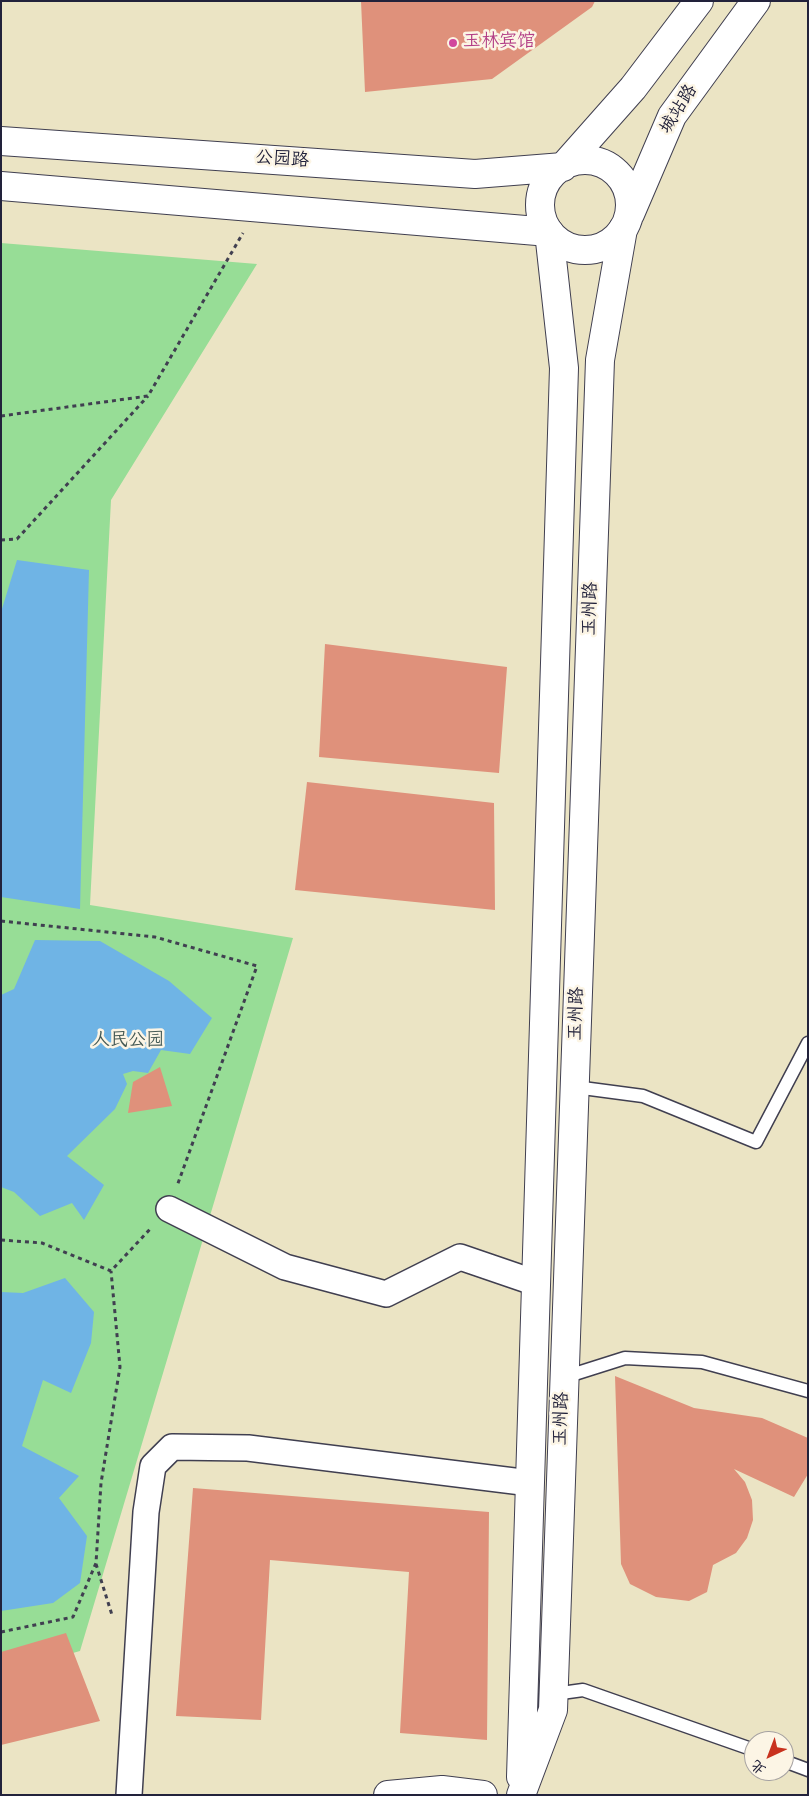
<!DOCTYPE html>
<html>
<head>
<meta charset="utf-8">
<style>
	body { margin:0 }
	#map { position:relative; width:809px; height:1796px; overflow:hidden; background:#ebe4c4; font-family:"Indie Flower","LXGW WenKai TC",sans-serif }
	canvas { display:block }
	.frame { position:absolute; inset:0; border:2px solid #22223b; pointer-events:none }
	.north { position:absolute; left:744px; top:1731px; width:50px; height:50px; box-sizing:border-box; background:#fcf5e5; border:1px solid #a5a1a1; border-radius:50%; rotate:223deg; font-size:14px; font-weight:700; line-height:20px; text-align:center; color:#22223b }
	.north::after { content:''; display:block; margin:auto; width:18px; height:22px; background:#c8321e; clip-path:polygon(50% 0,100% 100%,50% 72%,0 100%) }
</style>
</head>
<body>
<div id="map">
<canvas width="809" height="1796"></canvas>
<div class="frame"></div>
<div class="north">北</div>
</div>
<script>
const ctx = document.querySelector('canvas').getContext('2d');
ctx.lineJoin = 'round';
function fillPath(path, color) { ctx.fillStyle = color; ctx.fill(path, 'evenodd'); }
const shape = rows => new Path2D(rows.map(r => 'M' + r).join(''));
function trace(path, color, width, dash) { ctx.strokeStyle = color; ctx.lineWidth = width; ctx.lineCap = dash ? 'butt' : 'round'; ctx.setLineDash(dash || []); ctx.stroke(path); }
function drawText(font, color, halo, rows, align = 'center') {
  ctx.font = font + ' "Indie Flower","LXGW WenKai TC",sans-serif'; ctx.lineWidth = 5; ctx.setLineDash([]); ctx.textBaseline = 'middle'; ctx.strokeStyle = halo; ctx.fillStyle = color; for (const [text, x, y, turn = 0] of rows) {
    ctx.save(); ctx.translate(x, y); ctx.rotate((+turn || 0) * Math.PI / 180); ctx.textAlign = isNaN(turn) ? turn : align; if (halo) ctx.strokeText(text, 0, 0); ctx.fillText(text, 0, 0); ctx.restore();
  }
}
fillPath(shape([
	[1,243,257,264,111,500,90,905,293,938,80,1651,1,1673]
]), '#97dd96');
fillPath(shape([
	[17,560,89,570,80,909,1,897,1,612],
	[35,940,100,941,169,981,212,1018,190,1054,161,1050,148,1073,133,1071,123,1074,127,1084,115,1109,67,1156,104,1185,84,1220,72,1203,40,1216,14,1192,1,1187,1,995,14,989],
	[65,1278,94,1312,91,1343,71,1393,43,1380,22,1446,79,1476,59,1498,87,1536,80,1583,53,1603,1,1611,1,1292,23,1293]
]), '#6fb4e5');
fillPath(shape([
	[361,1,595,1,592,7,492,79,365,92],
	[325,644,507,667,499,773,319,757],
	[307,782,494,803,495,910,295,890],
	[160,1067,172,1106,128,1113,133,1082],
	[615,1376,694,1408,762,1418,808,1438,808,1474,794,1497,734,1469,745,1482,752,1500,753,1520,747,1538,736,1553,713,1565,707,1592,689,1601,656,1597,630,1584,621,1564],
	[193,1488,489,1512,487,1740,400,1733,409,1572,270,1560,261,1720,176,1716],
	[66,1633,100,1721,1,1745,1,1652]
]), '#df917b');
const lane = shape([
	[575,1087,643,1096,756,1142,808,1043],
	[565,1377,625,1358,702,1362,808,1391],
	[554,1694,583,1690,754,1750],
	[784,1761,808,1770]
]);
const street = shape([
	[169,1209,285,1267,386,1294,460,1257,536,1283],
	[129,1795,146,1512,153,1466,172,1447,248,1448,530,1483]
]);
const secondary = shape([
	[521,1777,564,368,549,232],
	[388,1795,442,1790,483,1795],
	[521,1795,553,1710,600,360,623,229]
]);
const primary = shape([
	[1,141,475,174,563,167,633,88,699,1],
	'540 205a45 45 0 1 1 90 0a45 45 0 1 1-90 0Z',
	[1,186,549,232],
	[630,214,672,116,756,1]
]);
trace(lane, '#403f50', 15);
trace(street, '#403f50', 28);
trace(secondary, '#403f50', 30);
trace(primary, '#403f50', 30);
trace(shape([
	[1,416,148,396,243,233],
	[1,540,17,539,148,396],
	[1,921,155,937,257,966,177,1186],
	[1,1240,42,1243,111,1271,152,1227],
	[96,1564,112,1615],
	[1,1632,73,1617,96,1563,101,1483,120,1367,111,1271]
]), '#403f50', 3, [4, 4]);
trace(lane, '#fff', 12);
trace(street, '#fff', 25);
trace(secondary, '#fff', 28);
trace(primary, '#fff', 28);
for (const [x, y, r, color] of [
	[453,43,5,"#d1479c"]
]) { const dot = new Path2D(); dot.arc(x, y, r, 0, 2 * Math.PI); ctx.fillStyle = color; ctx.fill(dot); trace(dot, '#fcf5e5', 2); }
drawText('18px', '#b23c85', '#fcf5e5', [
	["玉林宾馆",463,43]
], 'left');
drawText('18px', '#22223b', '#fcf5e5', [
	["城站路",680,110,-58],
	["公园路",282,161,4],
	["玉州路",592,609,-88],
	["玉州路",578,1014,-88],
	["玉州路",563,1419,-88]
]);
drawText('18px', '#455a56', '#fcf5e5', [
	["人民公园",128,1042]
]);
</script>
</body>
</html>
